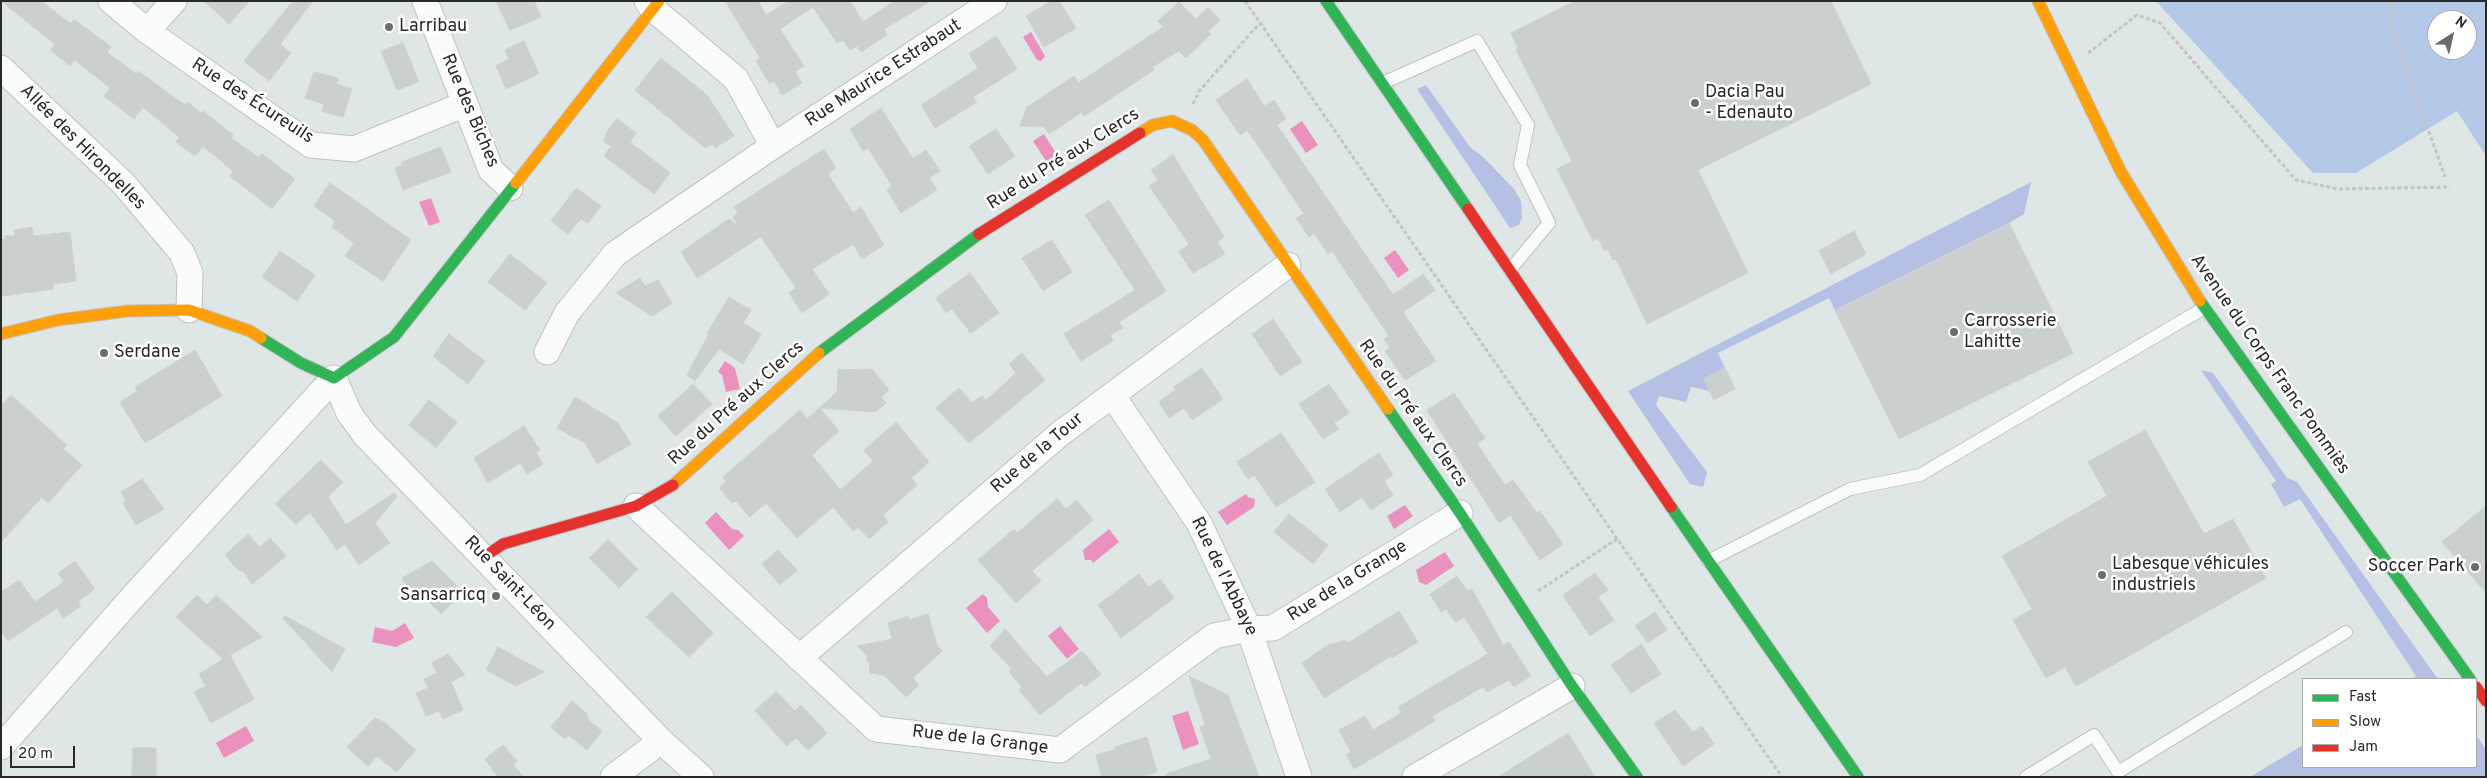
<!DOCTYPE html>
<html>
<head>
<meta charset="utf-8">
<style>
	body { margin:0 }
	#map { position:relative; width:2487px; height:778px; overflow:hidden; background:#dee7e5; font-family:Overpass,sans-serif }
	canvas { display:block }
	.frame { position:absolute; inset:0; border:2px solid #292929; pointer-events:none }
	.legend { position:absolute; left:2302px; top:678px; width:175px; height:90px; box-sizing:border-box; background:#fff; border:1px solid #a9a9a9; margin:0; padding:6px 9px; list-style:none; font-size:15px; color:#292929 }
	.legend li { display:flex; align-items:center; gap:10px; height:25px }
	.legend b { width:25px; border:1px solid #a9a9a9 }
	.north { position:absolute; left:2427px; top:10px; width:50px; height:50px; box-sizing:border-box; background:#fff; border:1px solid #a9a9a9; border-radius:50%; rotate:35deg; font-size:14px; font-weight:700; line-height:20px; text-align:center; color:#292929 }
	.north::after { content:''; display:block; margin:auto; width:18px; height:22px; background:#686c6b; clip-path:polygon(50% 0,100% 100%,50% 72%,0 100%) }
	.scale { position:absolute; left:10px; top:746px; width:65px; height:22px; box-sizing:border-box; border:2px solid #292929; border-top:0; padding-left:6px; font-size:15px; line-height:18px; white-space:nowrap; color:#292929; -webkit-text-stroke:4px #fff; paint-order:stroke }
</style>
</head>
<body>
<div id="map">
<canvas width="2487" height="778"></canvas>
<div class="frame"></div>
<ul class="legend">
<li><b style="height:6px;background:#30b455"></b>Fast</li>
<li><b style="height:6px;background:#ff9f0a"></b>Slow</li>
<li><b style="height:6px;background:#e5322d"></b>Jam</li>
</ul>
<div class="north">N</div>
<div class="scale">20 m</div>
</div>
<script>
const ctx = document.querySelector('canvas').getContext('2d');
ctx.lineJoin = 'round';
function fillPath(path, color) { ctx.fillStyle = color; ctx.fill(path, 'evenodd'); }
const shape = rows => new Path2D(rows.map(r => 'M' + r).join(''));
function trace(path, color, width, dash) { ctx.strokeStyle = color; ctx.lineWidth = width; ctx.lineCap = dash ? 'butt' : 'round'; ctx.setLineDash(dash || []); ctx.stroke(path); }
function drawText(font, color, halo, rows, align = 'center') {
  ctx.font = font + ' Overpass,sans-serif'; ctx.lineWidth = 5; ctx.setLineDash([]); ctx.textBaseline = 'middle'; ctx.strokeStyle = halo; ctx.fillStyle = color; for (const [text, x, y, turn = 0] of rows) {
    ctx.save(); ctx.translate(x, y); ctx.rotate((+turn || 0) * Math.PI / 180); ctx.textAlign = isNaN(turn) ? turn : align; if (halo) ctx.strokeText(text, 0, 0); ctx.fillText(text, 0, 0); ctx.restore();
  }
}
fillPath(shape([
	[1426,85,1470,147,1483,157,1514,189,1521,201,1522,217,1519,225,1510,228,1417,89],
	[2031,182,2024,214,2009,223,1835,310,1829,298,1718,353,1725,368,1704,379,1710,391,1691,387,1686,402,1659,396,1656,405,1707,472,1703,487,1690,484,1628,391],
	[2201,370,2213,373,2287,478,2297,482,2438,679,2412,679,2416,676,2300,499,2284,507,2271,484,2276,481],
	[2476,735,2486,750,2486,777,2250,777,2303,745,2303,767,2476,767]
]), '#b6bfe4');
fillPath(shape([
	[2156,1,2486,1,2486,156,2457,111,2356,173,2313,173],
	[2437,20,2467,20,2467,50,2437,50]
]), '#b4c8e8');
fillPath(shape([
	[1031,32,1045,56,1041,61,1037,60,1023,37],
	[1302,121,1318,145,1306,153,1290,129],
	[1044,134,1057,155,1046,161,1033,141],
	[431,198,440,222,429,226,419,202],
	[1395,250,1409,270,1398,278,1384,258],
	[725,361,735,368,740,389,726,392,722,375,718,372],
	[1246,494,1248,497,1255,499,1254,507,1227,525,1218,512],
	[1405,505,1413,516,1394,529,1387,516],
	[716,512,732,529,738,530,744,536,729,550,705,523],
	[1109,529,1119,542,1093,563,1091,560,1085,560,1083,550],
	[1445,552,1454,566,1426,585,1419,582,1416,570],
	[983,594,987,598,988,607,1000,621,987,633,966,608],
	[405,623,414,638,396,647,372,642,375,627,392,631],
	[1060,626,1079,649,1067,659,1048,636],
	[1188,711,1199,744,1183,750,1172,716],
	[246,726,254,741,224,758,216,743]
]), '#ea91bd');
const building = shape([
	[1,1,41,1,71,24,74,19,111,47,107,52,136,74,138,71,185,105,187,102,201,113,203,111,233,135,231,138,259,158,262,154,295,179,272,209,230,176,233,171,203,146,195,156,176,142,179,137,143,107,134,119,104,96,110,88,75,60,70,66,51,50,55,44,1,1],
	[204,1,250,1,229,24,204,1],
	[293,1,313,1,280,44,291,53,269,81,244,61,293,1],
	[496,1,534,1,541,17,510,30,496,1],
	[725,1,758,1,766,15,789,1,850,1,863,22,894,1,931,1,884,29,887,35,861,52,857,46,850,50,843,40,837,43,813,7,780,29,804,66,795,72,802,83,782,95,774,81,769,83,756,61,760,58,725,1],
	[1051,1,1059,1,1076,28,1044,47,1026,16,1051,1],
	[1575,1,1831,1,1871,84,1698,170,1748,273,1647,324,1616,259,1613,260,1608,249,1604,251,1598,238,1593,241,1557,169,1572,161,1516,50,1518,48,1511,33,1575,1],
	[1179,2,1196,19,1208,7,1220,20,1208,31,1211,34,1186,58,1179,51,1152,67,1154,70,1084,116,1082,112,1049,134,1045,127,1020,126,1027,107,1074,76,1078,83,1163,27,1158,21,1179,2],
	[996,36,1017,69,973,97,977,102,935,128,921,105,978,68,969,54,996,36],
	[524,41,539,74,506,89,496,66,509,59,505,50,524,41],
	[403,43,419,82,397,90,381,51,403,43],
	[661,58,707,95,734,136,715,148,712,144,705,148,635,90,661,58],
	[314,72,338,78,336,84,352,89,343,117,322,111,324,104,305,98,314,72],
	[1247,79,1264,106,1274,100,1286,119,1277,125,1393,295,1423,274,1435,290,1403,312,1436,361,1405,380,1385,351,1390,348,1384,339,1389,336,1332,251,1328,254,1314,233,1309,237,1296,218,1304,214,1270,163,1247,130,1240,135,1216,100,1247,79],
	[881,108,913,159,926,150,940,171,929,178,937,190,901,213,887,190,892,186,868,148,863,151,850,129,881,108],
	[617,119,636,133,630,142,670,173,654,194,604,156,611,146,604,142,607,131,617,119],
	[996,129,1015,156,988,174,969,146,996,129],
	[441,147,451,172,403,190,395,168,402,165,402,162,441,147],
	[824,149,836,168,828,174,853,213,861,207,884,245,862,259,853,244,812,269,829,294,802,313,789,293,796,288,761,237,763,235,697,278,681,252,729,219,739,227,733,217,738,213,734,207,824,149],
	[1173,155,1224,237,1217,242,1225,254,1193,273,1179,252,1189,244,1149,186,1158,180,1151,170,1173,155],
	[330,183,411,240,383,281,345,256,354,243,332,227,335,221,314,206,330,183],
	[576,188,601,206,588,223,581,219,568,234,551,221,576,188],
	[1109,200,1166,291,1119,322,1123,328,1110,335,1113,341,1081,361,1064,334,1135,290,1085,215,1109,200],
	[2009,223,2073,353,1899,439,1835,310,2009,223],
	[32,227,33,236,70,232,76,281,53,284,53,289,3,296,1,291,1,240,6,239,5,236,15,236,14,230,32,227],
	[1854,231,1866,254,1831,274,1819,251,1854,231],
	[1052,240,1072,272,1043,291,1022,258,1052,240],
	[280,251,315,275,297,301,262,277,280,251],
	[510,254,547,283,525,310,488,282,510,254],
	[970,273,999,313,971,333,952,309,946,313,936,298,970,273],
	[640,278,645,286,658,280,672,303,652,316,616,293,640,278],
	[729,297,751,310,743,323,761,334,743,364,719,349,695,381,687,375,709,334,707,333,729,297],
	[1273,319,1302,362,1280,376,1252,334,1273,319],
	[449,334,485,361,468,384,433,356,449,334],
	[195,350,222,396,145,443,120,402,137,391,135,387,195,350],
	[1022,353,1045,380,969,443,936,408,959,388,972,403,982,396,986,400,1016,373,1009,364,1022,353],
	[1202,368,1223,399,1192,420,1184,408,1169,418,1159,402,1175,390,1174,387,1202,368],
	[1725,368,1735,389,1714,400,1704,379,1725,368],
	[872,369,889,390,881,397,886,403,876,412,820,408,839,431,812,455,840,490,873,461,864,450,896,422,929,462,911,478,917,485,883,515,888,522,869,539,858,527,853,531,833,507,797,538,766,503,750,517,736,501,732,503,719,488,726,481,723,477,800,410,807,419,837,392,838,370,872,369],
	[693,384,712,404,676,436,658,416,693,384],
	[1329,384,1349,413,1334,423,1339,429,1323,439,1299,404,1329,384],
	[1454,393,1485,438,1477,444,1505,485,1513,480,1537,513,1540,511,1563,544,1540,560,1510,515,1499,523,1427,410,1454,393],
	[11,395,67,445,63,449,82,465,48,503,42,497,1,542,1,406,11,395],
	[575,397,618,423,631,444,597,464,585,443,557,428,575,397],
	[429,400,457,422,436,448,409,425,429,400],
	[524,426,540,450,536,452,543,464,527,474,520,463,488,483,474,458,524,426],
	[2145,430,2204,534,2233,519,2266,578,2076,686,2065,667,2046,678,2013,620,2032,609,2002,556,2107,496,2088,462,2145,430],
	[1281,433,1315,482,1276,507,1254,475,1248,479,1237,462,1281,433],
	[1379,453,1393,475,1384,481,1393,495,1371,510,1362,497,1340,512,1325,489,1379,453],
	[321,460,343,482,328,497,346,525,394,493,397,496,375,523,390,543,359,565,345,544,337,550,310,512,296,525,275,504,321,460],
	[142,479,164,509,136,525,123,503,126,501,121,492,142,479],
	[1057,499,1066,509,1076,500,1093,520,1032,571,1041,581,1016,603,978,560,1014,529,1017,533,1057,499],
	[2486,506,2486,593,2442,542,2486,506],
	[1289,514,1328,545,1313,564,1274,532,1289,514],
	[248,534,260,547,270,538,286,556,252,584,242,570,240,572,225,555,248,534],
	[608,539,638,569,619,588,589,558,608,539],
	[778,550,797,570,780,585,762,564,778,550],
	[75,561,95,589,78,601,81,606,63,618,57,608,8,641,1,631,1,592,19,580,35,602,64,582,58,573,75,561],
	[432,561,463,592,441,614,422,595,414,600,402,578,432,561],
	[1595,573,1608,590,1598,597,1614,620,1590,636,1563,595,1595,573],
	[1139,574,1148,587,1160,579,1174,598,1121,638,1098,605,1139,574],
	[1457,576,1467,591,1472,589,1503,645,1509,642,1531,676,1514,687,1509,680,1487,692,1483,687,1432,716,1435,721,1354,769,1346,755,1351,752,1339,730,1365,716,1373,730,1401,713,1398,707,1488,654,1464,617,1455,622,1446,609,1441,612,1430,594,1457,576],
	[672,592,713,633,689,657,646,617,672,592],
	[197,595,207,605,216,595,262,637,223,659,176,617,197,595],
	[1399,611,1418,642,1392,658,1391,656,1324,698,1302,663,1326,646,1345,640,1348,643,1399,611],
	[1655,612,1667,630,1648,643,1635,626,1655,612],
	[928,614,937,645,942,651,913,678,919,685,906,697,884,675,870,673,869,663,866,659,868,657,857,646,892,639,888,623,908,616,909,620,928,614],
	[285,616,345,649,332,672,283,618,285,616],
	[1005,629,1047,677,1082,651,1101,674,1085,687,1081,683,1040,715,1019,690,1022,687,1009,672,1012,669,990,646,1005,629],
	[1641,644,1661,674,1631,693,1611,665,1641,644],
	[498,647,544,672,516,686,486,670,498,647],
	[448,654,465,675,451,682,463,710,443,719,439,711,426,716,416,693,428,688,424,679,437,673,432,663,448,654],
	[230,655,254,699,211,723,194,692,206,686,199,674,230,655],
	[1189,676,1228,695,1259,777,1167,777,1166,774,1211,759,1200,727,1205,725,1189,676],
	[776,691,795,711,801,705,827,733,808,750,796,738,787,746,755,711,776,691],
	[572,701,587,714,588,720,602,731,587,750,568,735,565,739,551,727,572,701],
	[1675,710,1693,732,1702,726,1714,744,1683,766,1654,723,1675,710],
	[375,718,384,722,416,750,396,772,377,756,368,766,347,747,375,718],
	[1568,733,1595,777,1498,777,1568,733],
	[1147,737,1157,772,1140,777,1102,777,1096,755,1115,750,1115,747,1147,737],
	[503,745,517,761,513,764,523,777,498,777,485,759,503,745],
	[133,748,156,748,156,777,132,777,133,748]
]);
fillPath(building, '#c9d0cf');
trace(building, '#cad2d1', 1);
const lane = shape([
	[1383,83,1477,41,1528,125,1520,165,1549,223,1510,270],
	[1708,561,1850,489,1920,475,2204,308],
	[2026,777,2094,735,2118,772,2346,632]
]);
const street = shape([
	[111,1,147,31,311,145,354,149,463,105],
	[425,1,491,170,510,188],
	[647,1,652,8,736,79,773,146],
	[147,31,174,1],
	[1,68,123,183,182,253,190,273,189,310],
	[547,352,567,313,615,254,773,146,994,1],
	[1112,395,1199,523,1249,629,1299,777],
	[636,506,876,729,1060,750,1214,636,1249,629,1273,628,1460,513],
	[799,658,1061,433,1288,265],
	[1,747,130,600,334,378,349,413,365,435,661,741,701,777],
	[613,777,661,741],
	[1415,777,1572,686]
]);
const fast = shape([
	[1326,1,1468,209],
	[2200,301,2470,679],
	[261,338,301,363,334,378,394,337,516,183],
	[819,353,979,234],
	[1388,409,1460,513,1572,686,1637,777],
	[1671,507,1858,777]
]);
const slow = shape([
	[2038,1,2121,172,2200,301],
	[1140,133,1153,125,1172,121,1192,130,1203,140,1388,409],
	[516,183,659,1],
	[1,334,58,320,128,311,189,310,250,331,261,338],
	[673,485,819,353]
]);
const jam = shape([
	[1468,209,1671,507],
	[979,234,1140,133],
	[484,557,503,544,636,506,673,485],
	[2476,687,2486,701]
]);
trace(lane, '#c0c1c0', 14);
trace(street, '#c0c1c0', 27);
trace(fast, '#c0c1c0', 13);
trace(slow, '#c0c1c0', 13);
trace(jam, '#c0c1c0', 13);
trace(shape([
	[1245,1,1782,777],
	[2388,1,2397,41,2445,177],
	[2088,53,2137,15,2160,23,2296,180,2338,189,2450,187],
	[1193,104,1200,90,1259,24],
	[1538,591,1617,539]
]), '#c3c4c4', 3, [4, 2.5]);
trace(lane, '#fafbfb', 12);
trace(street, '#fafbfb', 25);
trace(fast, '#30b455', 11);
trace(slow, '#ff9f0a', 11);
trace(jam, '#e5322d', 11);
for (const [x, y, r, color] of [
	[389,27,5,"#686c6b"],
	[1695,103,5,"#686c6b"],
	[1954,332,5,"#686c6b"],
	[104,353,5,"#686c6b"],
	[2475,567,5,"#686c6b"],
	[2102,575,5,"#686c6b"],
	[496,596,5,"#686c6b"]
]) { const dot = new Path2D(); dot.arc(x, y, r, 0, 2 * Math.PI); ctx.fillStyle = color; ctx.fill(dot); trace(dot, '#fff', 2); }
drawText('18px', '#292929', '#fff', [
	["Larribau",399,27],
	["Dacia Pau",1705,93],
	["- Edenauto",1705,114],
	["Carrosserie",1964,322],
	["Lahitte",1964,343],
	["Serdane",114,353],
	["Labesque véhicules",2112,565],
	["industriels",2112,586],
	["Soccer Park",2465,567,"right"],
	["Sansarricq",486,596,"right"]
], 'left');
drawText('18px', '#292929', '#fff', [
	["Rue Maurice Estrabaut",884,74,-33],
	["Rue des Écureuils",252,102,33],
	["Rue des Biches",469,111,67],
	["Allée des Hirondelles",82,148,45],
	["Rue du Pré aux Clercs",1064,160,-32],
	["Avenue du Corps Franc Pommiès",2269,365,55],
	["Rue du Pré aux Clercs",737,404,-42],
	["Rue du Pré aux Clercs",1412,414,55],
	["Rue de la Tour",1038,454,-40],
	["Rue de l'Abbaye",1223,577,64],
	["Rue de la Grange",1348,582,-32],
	["Rue Saint-Léon",509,584,46],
	["Rue de la Grange",980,741,7]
]);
</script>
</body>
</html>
